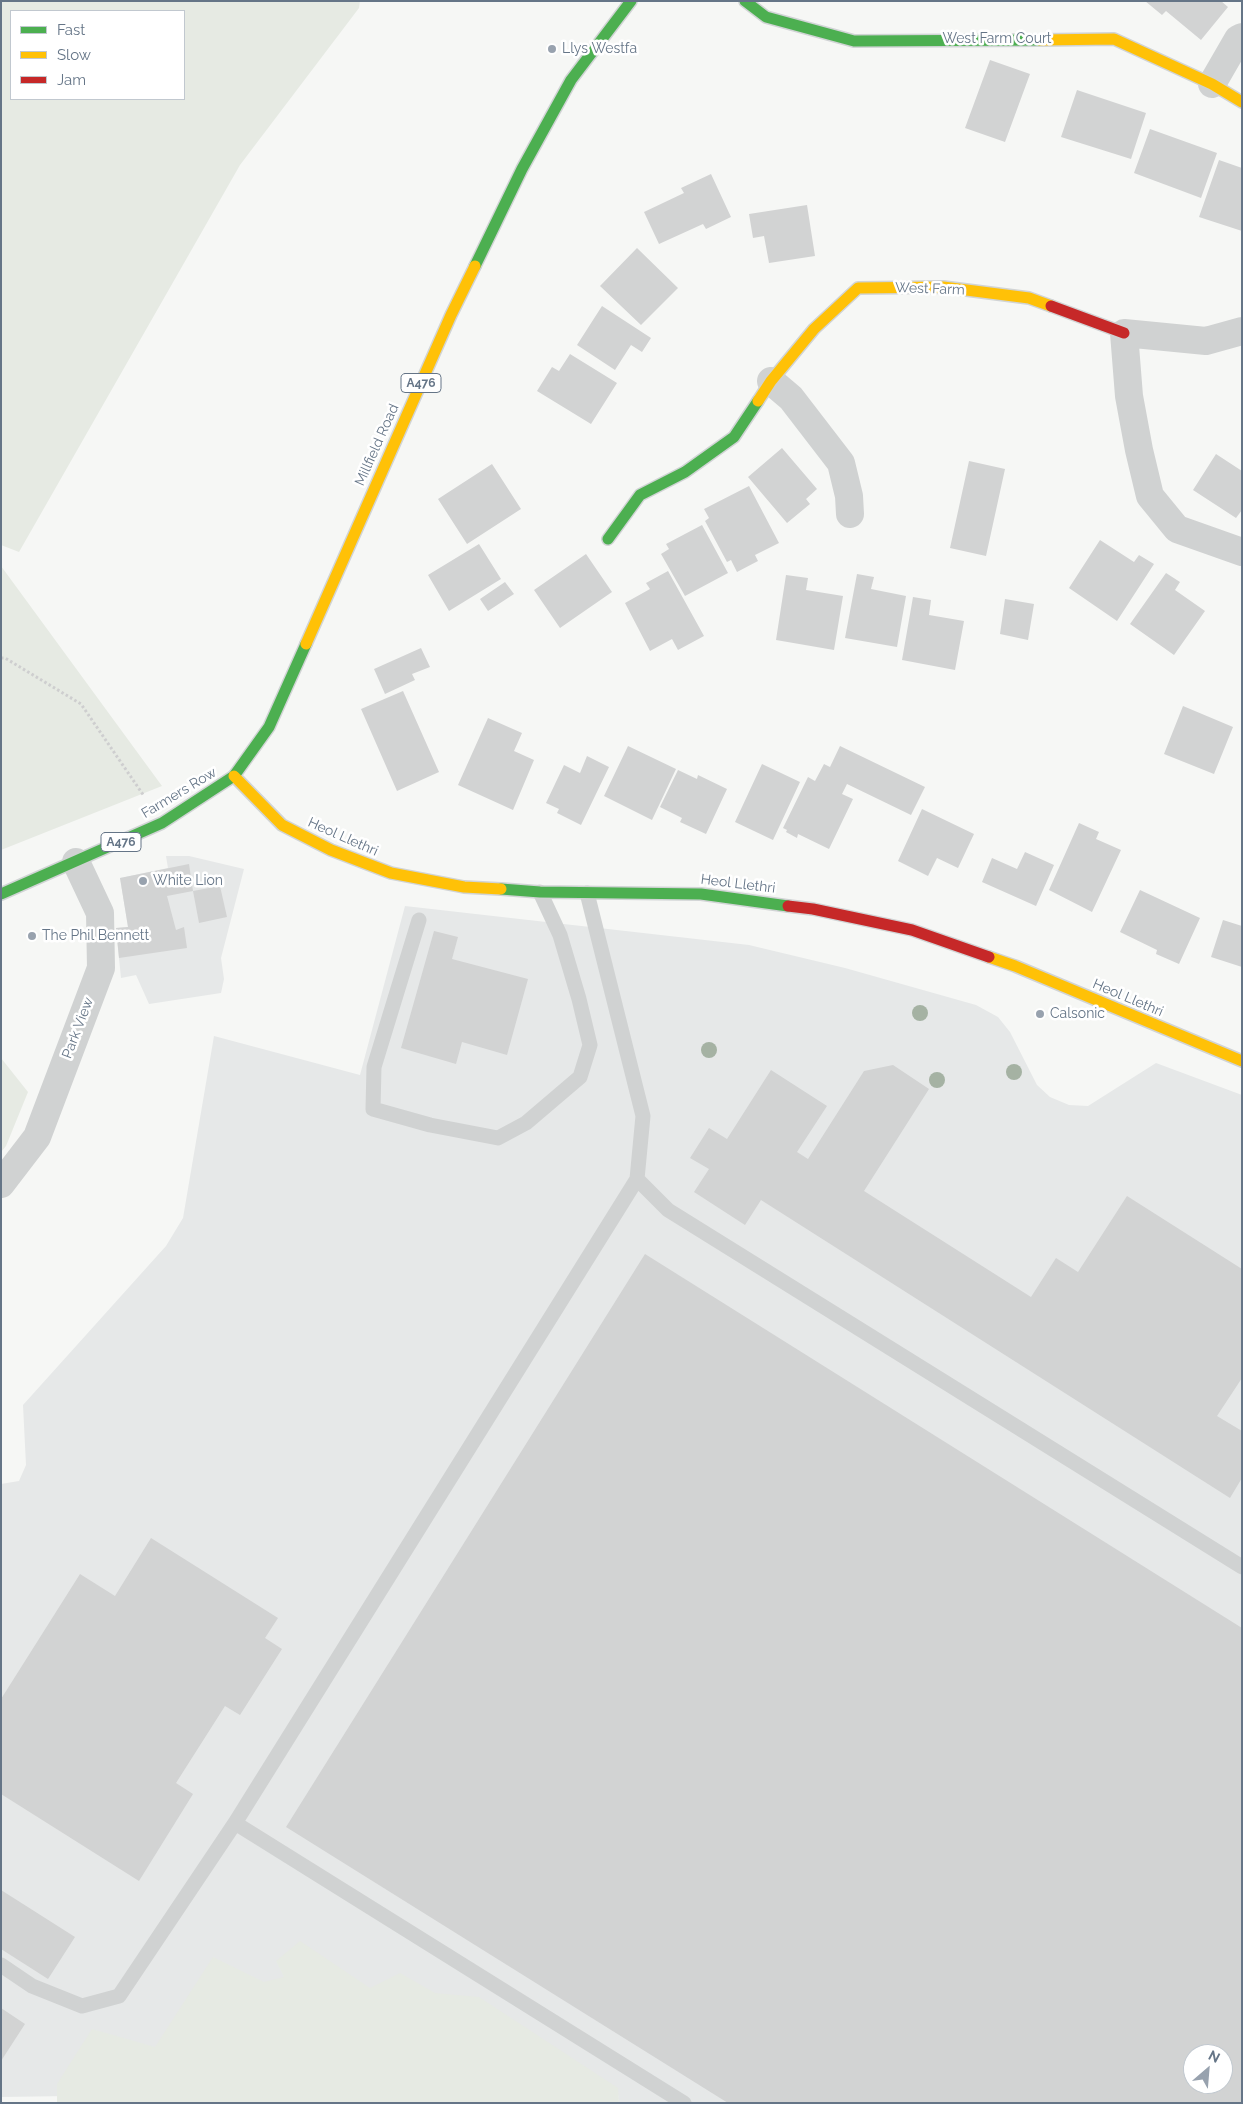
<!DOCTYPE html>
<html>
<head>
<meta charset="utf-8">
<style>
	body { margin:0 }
	#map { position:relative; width:1243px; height:2104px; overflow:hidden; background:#f6f7f5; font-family:Raleway,sans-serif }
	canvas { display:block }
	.frame { position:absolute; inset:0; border:2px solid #657587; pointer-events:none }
	.legend { position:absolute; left:10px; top:10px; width:175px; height:90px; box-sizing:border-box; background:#fff; border:1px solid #c1c8cf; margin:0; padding:6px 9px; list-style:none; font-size:15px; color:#657587 }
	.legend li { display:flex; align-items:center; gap:10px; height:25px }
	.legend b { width:25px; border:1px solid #c1c8cf }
	.north { position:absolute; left:1183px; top:2044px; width:50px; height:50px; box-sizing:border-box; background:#fff; border:1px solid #c1c8cf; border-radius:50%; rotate:27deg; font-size:14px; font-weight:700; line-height:20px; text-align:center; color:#657587 }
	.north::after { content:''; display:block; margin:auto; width:18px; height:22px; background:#98a2ae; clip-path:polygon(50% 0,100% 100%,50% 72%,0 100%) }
</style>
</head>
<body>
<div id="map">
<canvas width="1243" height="2104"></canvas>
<div class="frame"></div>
<ul class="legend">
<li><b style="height:6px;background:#4caf50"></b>Fast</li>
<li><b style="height:6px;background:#ffc107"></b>Slow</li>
<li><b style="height:6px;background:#c62828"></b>Jam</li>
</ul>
<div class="north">N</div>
</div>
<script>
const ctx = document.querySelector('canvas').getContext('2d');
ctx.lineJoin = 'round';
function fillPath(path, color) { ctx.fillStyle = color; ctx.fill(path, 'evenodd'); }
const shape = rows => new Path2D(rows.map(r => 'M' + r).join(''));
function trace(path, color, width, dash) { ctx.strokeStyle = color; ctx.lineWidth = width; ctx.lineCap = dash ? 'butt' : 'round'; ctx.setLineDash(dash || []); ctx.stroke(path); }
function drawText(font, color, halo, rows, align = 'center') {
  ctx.font = font + ' Raleway,sans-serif'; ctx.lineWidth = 5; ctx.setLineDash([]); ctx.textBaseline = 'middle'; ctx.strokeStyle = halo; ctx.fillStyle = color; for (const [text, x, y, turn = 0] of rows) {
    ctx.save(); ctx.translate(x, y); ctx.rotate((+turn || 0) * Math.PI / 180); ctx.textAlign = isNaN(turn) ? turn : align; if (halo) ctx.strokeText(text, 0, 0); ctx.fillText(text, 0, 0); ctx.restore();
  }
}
fillPath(shape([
	[166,856,189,856,244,869,221,958,224,979,221,993,149,1004,136,975,121,978,116,928,128,927,120,878,168,868],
	[405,906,749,945,845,968,976,1005,998,1017,1010,1032,1037,1085,1050,1097,1069,1105,1088,1106,1156,1063,1242,1095,1242,2103,619,2103,617,2088,1,2097,1,1484,19,1481,26,1465,23,1405,166,1246,183,1218,214,1036,360,1075],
	[1193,2054,1223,2054,1223,2084,1193,2084]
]), '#e6e8e8');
fillPath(shape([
	[1,1,360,1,359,8,240,165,19,552,1,545],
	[11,11,184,11,184,99,11,99],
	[1,566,162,786,1,850],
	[1,1058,28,1092,6,1146,1,1152],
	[300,1941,370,1988,400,1973,435,1993,479,1997,618,2088,619,2103,57,2103,57,2084,92,2029,155,2047,213,1957,264,1982,284,1977,276,1961]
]), '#e6eae3');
fillPath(shape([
	[1145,1,1221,1,1228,7,1201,40,1166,11,1162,15],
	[990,60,1030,74,1005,142,965,128],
	[1077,90,1146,113,1131,159,1061,137],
	[1150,129,1217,153,1201,198,1134,173],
	[1219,160,1242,168,1242,231,1199,217],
	[711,174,731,217,706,229,703,224,659,244,644,212,684,193,681,188],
	[807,205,815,256,769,263,764,236,753,238,749,214],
	[637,248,678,288,641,325,600,286],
	[602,306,651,338,642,352,631,345,615,370,577,345],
	[570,354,617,383,591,424,537,391,552,367,559,371],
	[782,448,817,489,806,499,810,504,787,523,748,477],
	[1216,454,1242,471,1242,510,1236,518,1193,490],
	[969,461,1005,469,986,556,950,548],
	[492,464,521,509,467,544,438,499],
	[749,486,779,543,755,555,758,561,737,572,731,560,727,562,705,521,709,518,704,509],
	[702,525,728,573,685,596,661,554,669,549,666,544],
	[1100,540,1134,562,1139,555,1154,564,1117,621,1069,588],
	[479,544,501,579,449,611,428,575],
	[586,554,612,592,560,628,534,590],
	[668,571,704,636,678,650,672,639,650,651,625,603,650,589,646,583],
	[1166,573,1180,582,1175,590,1205,611,1174,655,1130,624],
	[857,574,874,577,871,589,906,596,897,647,845,638],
	[786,575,808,578,806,590,843,596,834,650,776,640],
	[505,582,514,594,488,611,480,599],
	[913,597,931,600,929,615,964,621,955,670,902,660],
	[1005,599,1034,604,1028,640,1000,634],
	[421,648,430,667,412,674,415,680,385,694,374,669],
	[403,691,439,772,397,791,361,709],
	[1183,706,1233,727,1214,774,1164,754],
	[488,718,522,733,514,751,534,760,513,810,458,785],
	[628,746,676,769,652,820,604,796],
	[840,746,925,787,911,815,847,784,842,794,853,799,829,849,798,834,797,838,786,832,787,830,783,828,808,777,815,781,824,764,830,767],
	[587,756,609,767,581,825,557,813,559,809,546,803,564,765,580,773],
	[762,764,800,782,773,840,735,822],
	[678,770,697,779,698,775,727,789,706,834,680,822,682,818,660,807],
	[922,809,974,834,958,868,937,858,928,876,898,861],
	[1079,823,1099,832,1096,839,1121,850,1092,912,1049,890],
	[1025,852,1054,865,1036,906,982,882,992,858,1017,869],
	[189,864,193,891,167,896,176,930,184,927,187,948,119,958,116,928,128,927,120,878],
	[220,886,227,917,199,923,193,891],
	[1140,890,1200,918,1179,964,1156,954,1157,950,1120,932],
	[1223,920,1242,926,1242,967,1211,957],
	[434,931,458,937,452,959,528,979,507,1055,462,1042,456,1064,401,1048],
	[893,1065,929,1089,864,1191,1031,1297,1056,1258,1078,1272,1127,1196,1242,1269,1242,1378,1217,1416,1242,1431,1242,1478,1230,1498,761,1200,745,1225,694,1192,709,1169,690,1158,709,1128,727,1139,771,1070,827,1106,797,1152,808,1159,864,1071],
	[645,1254,1242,1628,1242,2103,728,2103,286,1827],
	[1193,2054,1223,2054,1223,2084,1193,2084],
	[151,1538,278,1618,265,1638,282,1649,240,1715,225,1706,176,1783,193,1794,139,1881,1,1794,1,1699,80,1574,115,1596],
	[1,1890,75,1937,48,1979,1,1949],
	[1,2008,25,2024,1,2061]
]), '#d2d3d3');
const fast = shape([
	[745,1,766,17,854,41,1040,40],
	[475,266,522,169,571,80,631,1],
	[608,539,640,495,685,472,734,437,758,401],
	[501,889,540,892,701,894,788,906],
	[1,894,162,823,234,776,269,727,306,644]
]);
const slow = shape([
	[1040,40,1114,39,1212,84,1242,102],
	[758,401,771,381,814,329,858,288,943,287,1029,298,1051,306],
	[306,644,451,315,475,266],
	[234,776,282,825,331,850,391,873,464,887,501,889],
	[989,957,1015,966,1242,1061]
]);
const jam = shape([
	[1051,306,1124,333],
	[788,906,813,909,912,930,989,957]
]);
trace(fast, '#d1d4d5', 14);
trace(slow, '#d1d4d5', 14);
trace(jam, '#d1d4d5', 14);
trace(shape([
	[1,658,5,658,81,704,144,796]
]), '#cececf', 3, [2.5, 2.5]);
trace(shape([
	[587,893,643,1116,637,1179,235,1823,684,2103],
	[419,920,374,1067,373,1109,430,1125,498,1138,526,1123,580,1077,590,1045,579,999,560,935,540,892],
	[637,1179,668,1210,1242,1567],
	[1,1965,32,1986,82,2006,119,1996,235,1823]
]), '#d0d2d2', 15);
trace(shape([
	[1212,84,1238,39,1242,37],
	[1242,331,1206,341,1124,333,1129,396,1139,450,1150,496,1177,529,1242,552],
	[771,381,791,398,841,463,849,496,850,514],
	[1,1184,37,1137,101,968,100,913,76,862]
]), '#d0d2d2', 28);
trace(fast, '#4caf50', 11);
trace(slow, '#ffc107', 11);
trace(jam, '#c62828', 11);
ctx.fillStyle = '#a5b2a3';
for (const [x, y] of [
	[920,1013],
	[709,1050],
	[1014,1072],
	[937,1080]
]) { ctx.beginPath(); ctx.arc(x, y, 8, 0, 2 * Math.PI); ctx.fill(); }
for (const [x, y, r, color] of [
	[552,49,5,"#98a2ae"],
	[143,881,5,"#98a2ae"],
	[32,936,5,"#98a2ae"],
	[1040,1014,5,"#98a2ae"]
]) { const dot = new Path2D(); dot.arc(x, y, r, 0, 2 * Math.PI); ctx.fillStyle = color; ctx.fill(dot); trace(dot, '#fff', 2); }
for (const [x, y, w] of [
	[421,383,40],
	[121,842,40]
]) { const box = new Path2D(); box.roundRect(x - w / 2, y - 9.5, w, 19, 4); ctx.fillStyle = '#fff'; ctx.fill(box); trace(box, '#657587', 1); }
drawText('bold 12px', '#657587', null, [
	["A476",421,383],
	["A476",121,842]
]);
drawText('14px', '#657587', '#fff', [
	["West Farm Court",997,39],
	["West Farm",930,289,2],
	["Millfield Road",377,445,-66],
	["Farmers Row",179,793,-31],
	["Heol Llethri",343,837,24],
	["Heol Llethri",738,884,7],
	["Heol Llethri",1128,998,23],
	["Park View",78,1028,-69]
]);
drawText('14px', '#657587', '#fff', [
	["Llys Westfa",562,49],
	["White Lion",153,881],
	["The Phil Bennett",42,936],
	["Calsonic",1050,1014]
], 'left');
</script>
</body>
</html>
